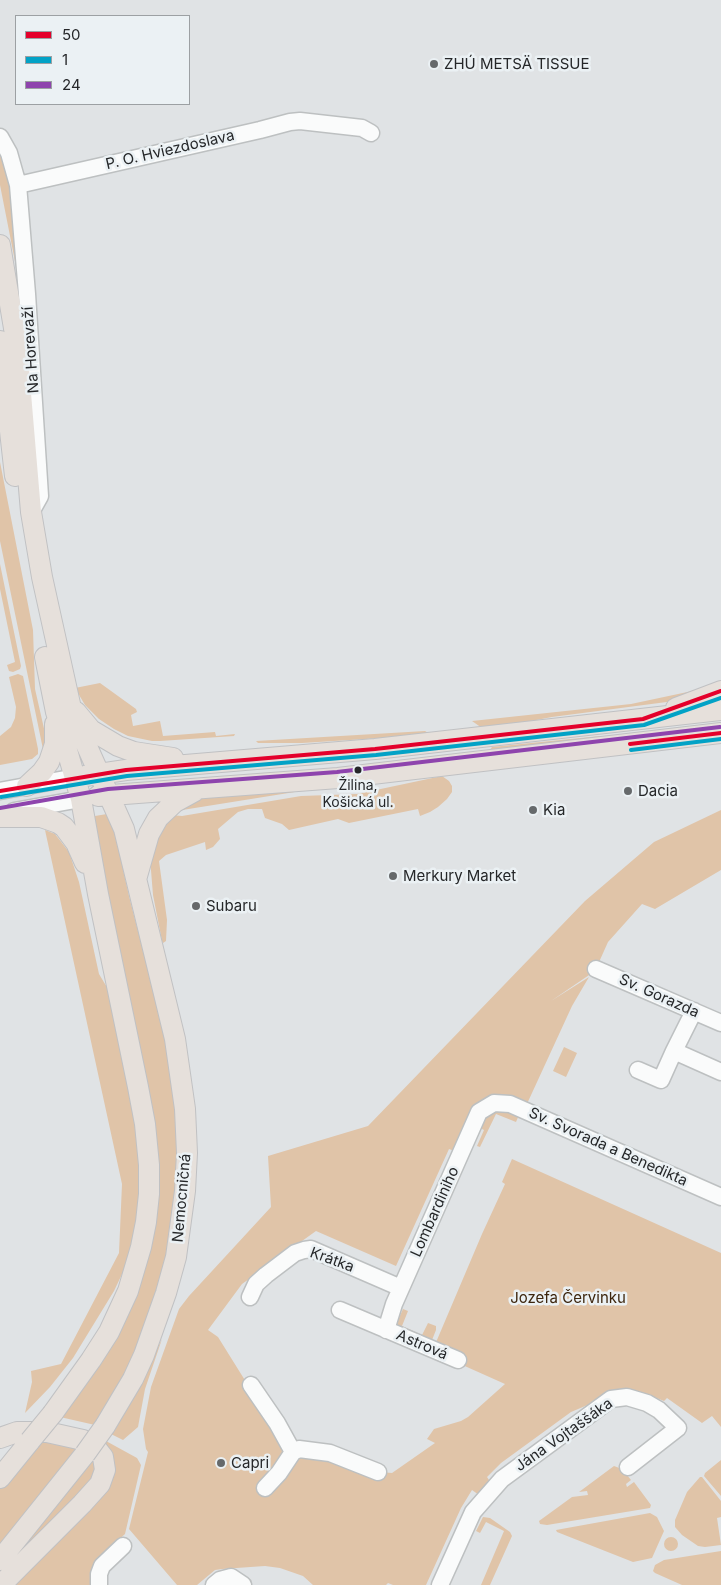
<!DOCTYPE html>
<html>
<head>
<meta charset="utf-8">
<style>
	body { margin:0 }
	#map { position:relative; width:721px; height:1585px; overflow:hidden; background:#e0e3e5; font-family:Inter,sans-serif }
	canvas { display:block }
	.legend { position:absolute; left:15px; top:15px; width:175px; height:90px; box-sizing:border-box; background:#ebf1f4; border:1px solid #9ca0a3; margin:0; padding:6px 9px; list-style:none; font-size:15px; color:#252729 }
	.legend li { display:flex; align-items:center; gap:10px; height:25px }
	.legend b { width:25px; border:1px solid #9ca0a3 }
</style>
</head>
<body>
<div id="map">
<canvas width="721" height="1585"></canvas>
<ul class="legend">
<li><b style="height:6px;background:#e4002b"></b>50</li>
<li><b style="height:6px;background:#02a2c6"></b>1</li>
<li><b style="height:6px;background:#8e44ad"></b>24</li>
</ul>
</div>
<script>
const ctx = document.querySelector('canvas').getContext('2d');
ctx.lineJoin = 'round';
function fillPath(path, color) { ctx.fillStyle = color; ctx.fill(path, 'evenodd'); }
const shape = rows => new Path2D(rows.map(r => 'M' + r).join(''));
function trace(path, color, width, dash) { ctx.strokeStyle = color; ctx.lineWidth = width; ctx.lineCap = dash ? 'butt' : 'round'; ctx.setLineDash(dash || []); ctx.stroke(path); }
function drawText(font, color, halo, rows, align = 'center') {
  ctx.font = font + ' Inter,sans-serif'; ctx.lineWidth = 5; ctx.setLineDash([]); ctx.textBaseline = 'middle'; ctx.strokeStyle = halo; ctx.fillStyle = color; for (const [text, x, y, turn = 0] of rows) {
    ctx.save(); ctx.translate(x, y); ctx.rotate((+turn || 0) * Math.PI / 180); ctx.textAlign = isNaN(turn) ? turn : align; if (halo) ctx.strokeText(text, 0, 0); ctx.fillText(text, 0, 0); ctx.restore();
  }
}
fillPath(shape([
	[0,155,11,184,21,292,0,185],
	[0,462,33,630,35,689,48,746,44,754,0,541],
	[0,564,21,666,20,669,13,672,9,671,7,665,15,662,0,589],
	[18,674,23,676,38,749,38,754,32,759,0,765,0,736,11,727,15,718,16,707,9,677],
	[100,683,136,709,137,712,131,715,133,726,160,721,163,736,215,732,216,736,235,734,234,736,160,741,152,741,128,736,114,729,99,719,85,705,75,688],
	[711,687,682,700,552,717,489,729,482,728,472,721,631,704],
	[425,731,430,734,429,735,302,743,258,743,256,741],
	[600,736,602,739,490,750,492,747],
	[442,776,449,781,452,786,452,792,447,799,438,807,430,812,420,816,418,809,349,823,338,819,289,830,282,824,265,818,262,809,248,809,238,812,218,829,220,839,213,847,206,850,205,842,166,855,159,861,167,920,166,941,163,943,162,941,153,895,150,858,152,848,171,815,182,816,301,796,357,794],
	[262,791,301,791,176,811,203,796],
	[721,810,721,870,655,909,642,904,608,942,595,971,551,1001,589,977,572,1006,526,1106,495,1100,457,1152,449,1149,396,1266,316,1231,242,1284,208,1330,218,1337,289,1451,380,1472,392,1473,435,1443,427,1439,434,1429,461,1421,468,1417,505,1384,458,1363,434,1347,482,1234,505,1184,502,1182,512,1159,721,1253,721,1427,712,1416,702,1423,667,1398,664,1401,654,1397,609,1396,571,1412,501,1463,487,1477,491,1483,479,1495,472,1490,461,1508,426,1585,393,1585,388,1583,386,1585,313,1585,303,1576,280,1568,265,1566,222,1569,215,1570,197,1585,177,1585,129,1529,148,1452,146,1449,143,1429,151,1387,179,1309,189,1296,271,1207,268,1156,368,1126,585,901,654,842],
	[107,814,115,833,129,896,167,1044,180,1149,168,1259,136,1355,95,1425,60,1417,152,1224,93,823,95,816],
	[45,830,55,834,69,852,79,882,99,974,108,989,133,1095,142,1170,141,1193,132,1253,114,1291,73,1358,50,1387,25,1413,32,1382,31,1371,61,1364,119,1253,122,1184],
	[564,1047,577,1053,566,1077,553,1071],
	[495,1109,519,1115,516,1122,496,1114,480,1147,477,1146,484,1130,476,1126],
	[403,1309,408,1311,402,1326,422,1335,428,1323,436,1326,436,1330,430,1345,397,1331,393,1317,399,1318],
	[162,1339,145,1389,138,1427,123,1440,111,1434,137,1389],
	[44,1438,82,1447,0,1551,0,1489],
	[106,1441,137,1458,141,1465,125,1534,98,1558,91,1573,90,1585,8,1585,103,1489,102,1447],
	[96,1456,99,1471,0,1579,0,1572,80,1476],
	[721,1460,721,1496,704,1476,705,1473],
	[614,1466,622,1469,631,1480,626,1484,627,1487,634,1482,651,1505,650,1508,547,1525,540,1524,539,1521,572,1497,588,1495,587,1491,579,1492],
	[700,1477,702,1477,721,1501,721,1517,717,1518,721,1545,705,1547,698,1546,682,1535,675,1527,675,1520,687,1492],
	[650,1513,657,1517,664,1531,652,1558,633,1562,557,1532,556,1530],
	[483,1517,490,1518,510,1532,512,1536,490,1585,481,1585,504,1531,486,1522,480,1533,476,1531],
	'664 1544a7 7 0 1 1 14 0a7 7 0 1 1-14 0Z',
	[721,1551,721,1585,682,1585,655,1573,653,1571,655,1565,664,1560]
]), '#e0c4a8');
const minor = shape([
	[0,137,9,153,18,185,27,294,40,496,31,512],
	[18,185,260,130,290,122,300,121,362,128,371,133],
	[0,791,76,777],
	[14,811,81,799],
	[596,969,721,1023],
	[694,1011,674,1051,721,1072],
	[638,1070,661,1080,674,1051],
	[250,1297,256,1284,266,1275,295,1253,304,1250,311,1249,401,1288],
	[340,1310,458,1360],
	[386,1330,394,1304,479,1112,494,1103,510,1104,721,1197],
	[251,1385,277,1423,293,1452],
	[293,1452,299,1449,330,1453,378,1472],
	[265,1488,279,1473,293,1452],
	[99,1585,99,1574,102,1566,123,1546],
	[214,1585,220,1580,231,1577,243,1585],
	[440,1585,473,1512,502,1479,611,1399,627,1397,647,1403,659,1410,678,1428,628,1467]
]);
const major = shape([
	[0,245,17,346,31,512,42,577,72,713,124,829,175,1039,185,1109,187,1153,185,1191,176,1257,166,1293,144,1355,133,1379,105,1426],
	[0,341,15,476],
	[45,657,56,712,81,799,98,894,138,1087,145,1124,149,1165,149,1194,146,1222,141,1247,128,1291,109,1332,91,1360,53,1413],
	[676,708,721,691],
	[76,712,91,730,118,746,134,752,173,758],
	[85,776,126,770,375,749,721,710],
	[27,786,42,772,49,762,55,744,55,724],
	[98,796,338,778,721,733],
	[0,817,41,817,58,823,64,827,76,843,85,863],
	[137,876,149,834,158,818,175,802,195,791],
	[0,1438,17,1432,47,1432,83,1440,96,1448,103,1457,105,1470,100,1484,82,1504,1,1585],
	[0,1478,30,1441],
	[0,1560,85,1454]
]);
trace(minor, '#bdc0c1', 19);
trace(major, '#c0c1c3', 22);
trace(minor, '#fafbfb', 16);
trace(major, '#e6e0db', 20);
const majorBridge = shape([
	[30,1441,53,1413],
	[85,1454,105,1426]
]);
trace(majorBridge, '#c0c1c3', 22, []);
trace(majorBridge, '#e6e0db', 20);
trace(shape([
	[630,744,721,733],
	[0,791,126,770,375,749,643,719,721,691]
]), '#e4002b', 4);
trace(shape([
	[631,750,721,739],
	[1,797,127,776,376,755,644,725,721,698]
]), '#02a2c6', 4);
trace(shape([
	[0,808,108,789,337,772,720,727]
]), '#8e44ad', 4);
for (const [x, y, r, color] of [
	[434,64,5,"#66696b"],
	[358,770,4.5,"#252729"],
	[628,791,5,"#66696b"],
	[533,810,5,"#66696b"],
	[393,876,5,"#66696b"],
	[196,906,5,"#66696b"],
	[221,1463,5,"#66696b"]
]) { const dot = new Path2D(); dot.arc(x, y, r, 0, 2 * Math.PI); ctx.fillStyle = color; ctx.fill(dot); trace(dot, '#ebf1f4', 2); }
drawText('14px', '#252729', '#ebf1f4', [
	["Žilina,",358,786],
	["Košická ul.",358,803]
]);
drawText('15px', '#252729', '#ebf1f4', [
	["ZHÚ METSÄ TISSUE",444,64],
	["Dacia",638,791],
	["Kia",543,810],
	["Merkury Market",403,876],
	["Subaru",206,906],
	["Capri",231,1463]
], 'left');
drawText('15px', '#252729', '#ebf1f4', [
	["P. O. Hviezdoslava",170,150,-13],
	["Na Horevaží",31,350,-94],
	["Sv. Gorazda",659,996,24],
	["Sv. Svorada a Benedikta",608,1147,24],
	["Nemocničná",182,1198,-85],
	["Lombardiniho",435,1212,-66],
	["Krátka",332,1260,20],
	["Astrová",422,1345,23],
	["Jána Vojtaššáka",564,1435,-35]
]);
drawText('15px', '#3d260e', '#ebf1f4', [
	["Jozefa Červinku",568,1298]
]);
</script>
</body>
</html>
